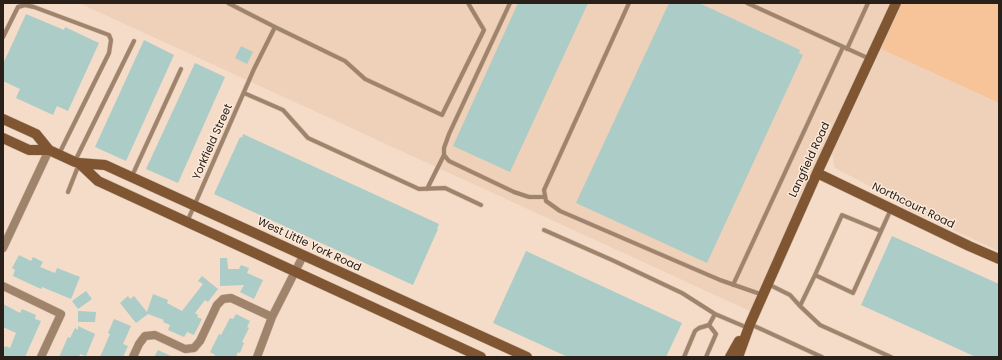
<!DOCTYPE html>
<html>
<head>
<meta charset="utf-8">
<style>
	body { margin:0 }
	#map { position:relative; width:1002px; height:360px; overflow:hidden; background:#f4dcc9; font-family:Poppins,sans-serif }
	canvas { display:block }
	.frame { position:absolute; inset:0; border:4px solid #282019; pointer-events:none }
</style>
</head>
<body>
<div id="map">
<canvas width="1002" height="360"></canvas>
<div class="frame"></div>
</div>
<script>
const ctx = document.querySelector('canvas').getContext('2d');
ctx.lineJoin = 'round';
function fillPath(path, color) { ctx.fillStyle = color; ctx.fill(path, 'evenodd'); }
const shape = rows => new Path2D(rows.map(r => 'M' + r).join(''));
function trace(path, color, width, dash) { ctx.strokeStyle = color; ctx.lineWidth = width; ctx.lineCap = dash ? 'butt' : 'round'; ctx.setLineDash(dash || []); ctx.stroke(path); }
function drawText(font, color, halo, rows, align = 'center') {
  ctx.font = font + ' Poppins,sans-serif'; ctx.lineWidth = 3; ctx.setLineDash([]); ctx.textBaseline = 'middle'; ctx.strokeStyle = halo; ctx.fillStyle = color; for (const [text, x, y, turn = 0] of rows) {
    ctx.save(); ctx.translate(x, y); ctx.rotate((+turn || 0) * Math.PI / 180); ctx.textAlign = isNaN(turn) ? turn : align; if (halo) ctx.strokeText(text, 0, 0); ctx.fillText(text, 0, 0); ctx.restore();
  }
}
fillPath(shape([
	[79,3,892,3,752,312],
	[881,49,999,103,999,251,905,208,881,192,835,168,832,154]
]), '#efd1b9');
fillPath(shape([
	[902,3,999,3,999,103,881,49]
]), '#f7c398');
fillPath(shape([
	[518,3,588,3,510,172,453,146],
	[669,3,699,3,800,50,799,53,803,55,707,263,576,203],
	[26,14,64,30,65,27,99,43,68,111,57,106,53,115,16,98,20,89,3,81,3,64],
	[144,40,174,55,126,161,95,147],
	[241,46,253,52,247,64,235,58],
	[195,63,225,77,178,183,146,169],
	[243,134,439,224,437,229,438,229,413,285,214,194,240,137,242,138],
	[892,236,999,284,999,357,976,357,861,305],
	[526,251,682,323,666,357,568,357,493,323],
	[19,255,31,261,33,257,43,262,40,267,55,273,57,268,80,277,71,299,42,287,41,289,13,276,15,270,12,268],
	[220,258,227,258,228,269,239,269,241,265,249,268,247,273,263,280,254,299,240,292,244,285,220,286],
	[202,276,218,289,208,302,205,300,195,313,198,315,197,317,202,319,194,335,187,332,184,337,168,330,170,325,163,322,164,320,148,314,136,323,120,303,128,296,130,299,134,296,147,312,153,294,168,300,167,303,182,311,203,284,198,281],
	[86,291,92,299,78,309,72,301],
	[3,304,20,313,22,309,36,315,35,319,41,321,25,357,3,356,3,350,5,346,10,348,16,333,3,327],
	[78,311,96,312,95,322,78,322],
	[236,314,250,321,247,327,249,328,242,342,244,343,240,353,238,352,236,357,214,357,215,355,210,352,219,334,221,335,230,318,233,319],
	[114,319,131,326,123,344,128,346,123,357,100,357,110,334,108,333],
	[78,326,95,334,86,356,80,354,79,357,59,357,68,337,70,338,75,328,78,330],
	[158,350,173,357,154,357]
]), '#abccc7');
const lane = shape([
	[510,3,449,134,444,148,444,155,449,161,514,192,529,197,545,197],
	[629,3,544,190,546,201,560,211,720,280,763,295],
	[747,3,870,59],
	[275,27,345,61,365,79,442,115,484,30,468,3],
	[3,37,18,7,25,5,34,7,109,35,111,40,109,53,59,154],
	[847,49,868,3],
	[244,93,283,110,308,138,419,189,445,188,481,205],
	[75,161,134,41],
	[132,176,181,69],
	[427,189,444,155],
	[68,192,79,164],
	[187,222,254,69,275,27,228,3],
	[544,230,612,260,682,293,715,314,748,328],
	[881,231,842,215,815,275,853,293,877,240,891,209],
	[815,275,800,306,820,325,891,357],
	[768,284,790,295,800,306],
	[733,285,843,47],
	[750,324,822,357],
	[684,357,695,331,699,328,709,325,715,314],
	[706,357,716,334,709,325]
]);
const street = shape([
	[3,248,49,150],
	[3,286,61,314,41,357],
	[133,357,139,344,145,336,155,335,185,349,194,348,200,341,217,305,223,299,231,298,272,317],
	[257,357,272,317,303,256]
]);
const secondary = shape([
	[3,119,36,134,49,150],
	[3,138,29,150,49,150,75,162,79,163,98,181,481,357],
	[79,163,105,165,527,357],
	[817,173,969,246,999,259],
	[730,357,739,341],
	[738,357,750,324,817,173,896,3]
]);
trace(lane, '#cfbaa9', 5);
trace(street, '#cfbaa9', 9);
trace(secondary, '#cfbaa9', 11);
trace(lane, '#a0836b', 4);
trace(street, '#a0836b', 8);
trace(secondary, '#7f5631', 10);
drawText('11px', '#282019', '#fdeadb', [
	["Yorkfield Street",213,142,-66],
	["Langfield Road",810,160,-65],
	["Northcourt Road",913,206,26],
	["West Little York Road",309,245,25]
]);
</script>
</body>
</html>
